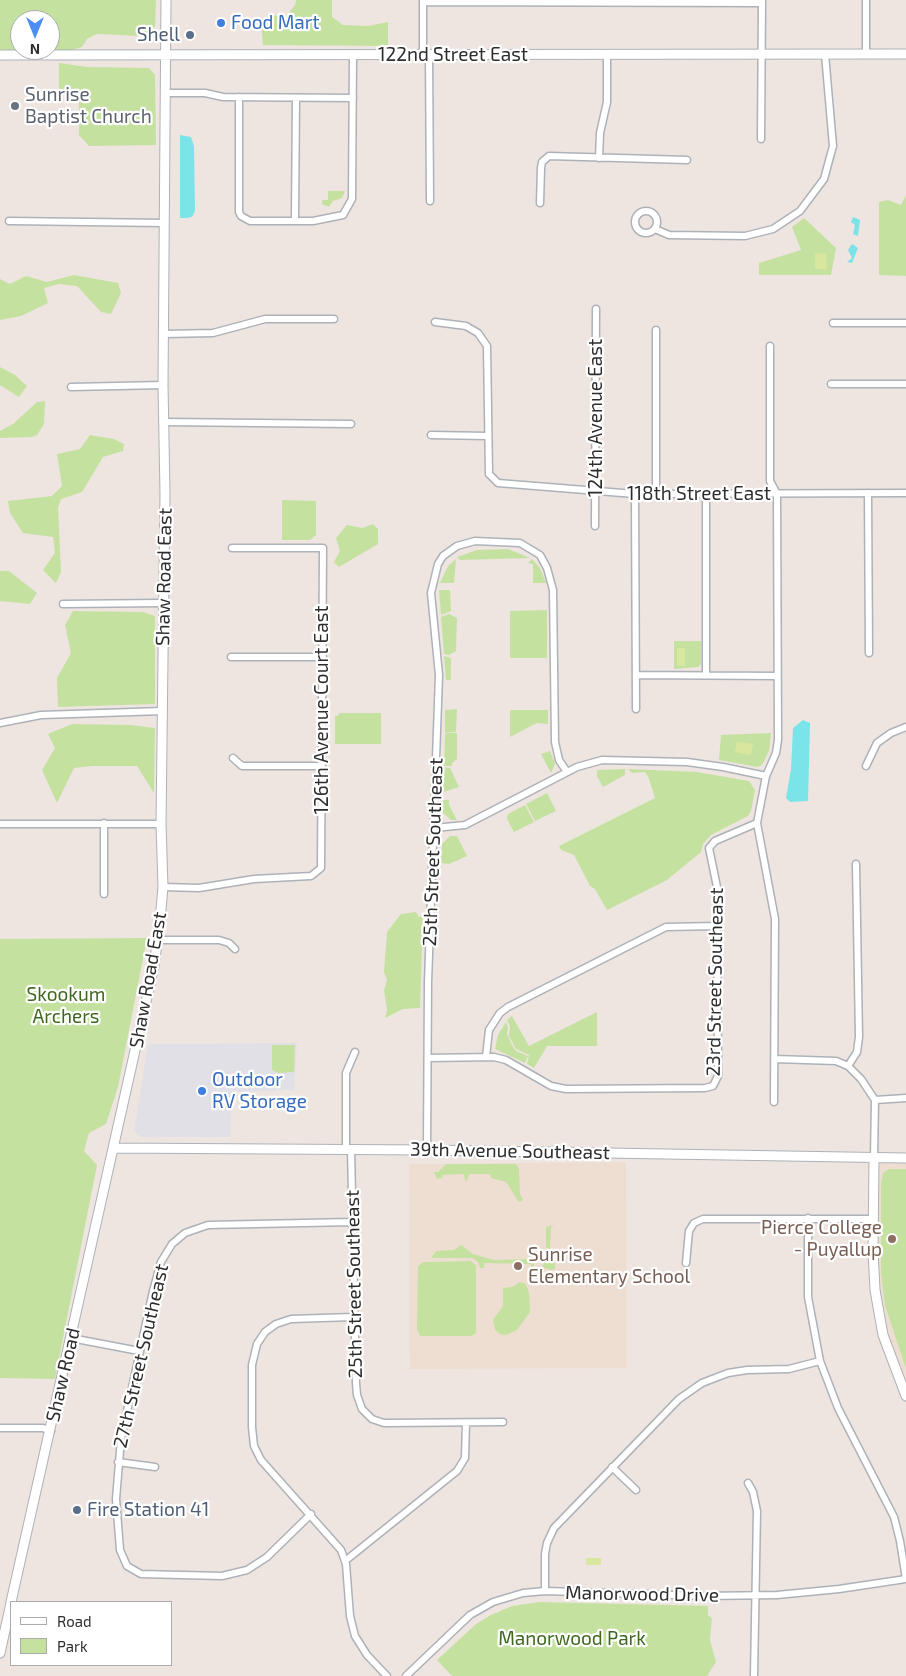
<!DOCTYPE html>
<html>
<head>
<meta charset="utf-8">
<style>
	body { margin:0 }
	#map { position:relative; width:906px; height:1676px; overflow:hidden; background:#eee5e1; font-family:"Exo 2",sans-serif }
	canvas { display:block }
	.legend { position:absolute; left:10px; top:1601px; width:162px; height:65px; box-sizing:border-box; background:#fff; border:1px solid #ababab; margin:0; padding:6px 9px; list-style:none; font-size:15px; color:#2d2d2d }
	.legend li { display:flex; align-items:center; gap:10px; height:25px }
	.legend b { width:25px; border:1px solid #ababab }
	.north { position:absolute; left:10px; top:10px; width:50px; height:50px; box-sizing:border-box; background:#fff; border:1px solid #ababab; border-radius:50%; rotate:180deg; font-size:14px; font-weight:700; line-height:20px; text-align:center; color:#2d2d2d }
	.north::after { content:''; display:block; margin:auto; width:18px; height:22px; background:#4a8ef1; clip-path:polygon(50% 0,100% 100%,50% 72%,0 100%) }
</style>
</head>
<body>
<div id="map">
<canvas width="906" height="1676"></canvas>
<ul class="legend">
<li><b style="height:6px;background:#fff"></b>Road</li>
<li><b style="height:14px;background:#c5e1a0"></b>Park</li>
</ul>
<div class="north">N</div>
</div>
<script>
const ctx = document.querySelector('canvas').getContext('2d');
ctx.lineJoin = 'round';
function fillPath(path, color) { ctx.fillStyle = color; ctx.fill(path, 'evenodd'); }
const shape = rows => new Path2D(rows.map(r => 'M' + r).join(''));
function trace(path, color, width, dash) { ctx.strokeStyle = color; ctx.lineWidth = width; ctx.lineCap = dash ? 'butt' : 'round'; ctx.setLineDash(dash || []); ctx.stroke(path); }
function drawText(font, color, halo, rows, align = 'center') {
  ctx.font = font + ' "Exo 2",sans-serif'; ctx.lineWidth = 4.5; ctx.setLineDash([]); ctx.textBaseline = 'middle'; ctx.strokeStyle = halo; ctx.fillStyle = color; for (const [text, x, y, turn = 0] of rows) {
    ctx.save(); ctx.translate(x, y); ctx.rotate((+turn || 0) * Math.PI / 180); ctx.textAlign = isNaN(turn) ? turn : align; if (halo) ctx.strokeText(text, 0, 0); ctx.fillText(text, 0, 0); ctx.restore();
  }
}
fillPath(shape([
	[297,1043,294,1090,232,1092,230,1137,141,1137,134,1132,148,1044]
]), '#e1e0e7');
fillPath(shape([
	[874,1158,906,1159,906,1382,880,1319],
	[626,1162,627,1368,410,1369,409,1164]
]), '#eeded1');
fillPath(shape([
	[0,0,156,0,155,27,141,36,97,34,87,39,82,47,71,50,50,50,50,20,20,20,20,50,0,50],
	[296,0,332,0,332,17,343,25,368,26,388,22,388,46,263,45,261,22,270,14,285,18,295,5],
	[59,63,87,67,149,68,155,75,156,145,89,146,79,135,79,96,59,95],
	[328,191,345,191,342,198,333,201,329,207,322,204,322,200,328,200],
	[906,195,906,276,879,275,879,202,888,200,901,205],
	[804,218,836,248,831,275,759,275,759,263,801,250,792,227],
	[74,275,118,283,121,293,111,314,101,312,77,286,59,284,44,288,48,303,21,316,0,320,0,279,10,284,26,276,47,282],
	[0,367,15,375,27,386,19,397,0,385],
	[45,401,44,424,37,435,32,437,0,438,0,431,13,424,37,402],
	[90,435,114,439,124,444,123,451,103,457,82,492,61,499,58,507,61,572,56,583,43,570,55,553,53,537,23,533,10,513,8,501,52,496,62,486,57,454,80,449],
	[282,500,316,501,316,535,310,540,282,540],
	[373,524,378,529,378,544,339,567,334,562,340,551,336,538,347,525,362,528],
	[508,549,530,558,460,560,457,557,477,550],
	[456,559,454,583,440,583,448,566],
	[532,559,540,568,546,583,533,583,533,564,528,563],
	[0,571,9,571,37,593,30,604,0,601],
	[439,590,450,590,451,611,441,615],
	[547,610,547,658,510,658,510,611],
	[73,611,143,612,155,616,155,704,58,707,57,678,71,653,65,625],
	[449,614,457,618,456,651,449,655,444,654,441,617],
	[674,641,701,641,701,664,698,667,674,669],
	[444,656,451,658,451,680,446,680],
	[457,709,456,732,445,733,445,710],
	[510,710,548,710,548,724,537,723,510,737],
	[339,713,381,713,381,744,335,744,335,716,338,716],
	[72,724,131,725,155,728,154,793,137,766,92,766,74,768,57,803,42,770,55,748,48,734],
	[447,733,457,733,457,759,452,763,452,766,444,766,445,735],
	[771,733,769,751,762,765,757,767,719,760,721,735],
	[550,751,555,764,551,773,541,754],
	[444,767,450,768,459,787,443,792],
	[625,769,625,775,603,787,597,776,597,770],
	[628,769,697,772,749,781,755,790,751,811,748,816,711,835,703,844,701,852,667,880,607,910,595,889,590,886,574,855,561,850,559,846,655,798,648,776,645,772,632,773],
	[547,793,556,811,535,821,526,804],
	[443,800,449,800,449,805,457,820,451,820,443,813],
	[525,805,534,822,514,832,507,819,508,814],
	[450,836,457,836,467,856,449,864,441,863,442,844],
	[416,912,419,917,423,916,420,1008,403,1009,385,1018,387,1010,384,990,387,980,384,972,387,932,401,914],
	[147,938,118,1087,106,1124,89,1133,84,1151,97,1165,55,1379,0,1378,0,939],
	[597,1012,597,1046,547,1046,534,1068,527,1064,529,1055,516,1049,509,1036,510,1026,507,1020,512,1016,529,1046],
	[506,1022,508,1028,507,1034,512,1045,516,1051,528,1056,525,1063,495,1049,498,1035],
	[272,1045,295,1045,294,1072,278,1073,272,1070],
	[446,1164,516,1164,519,1169,520,1194,523,1200,519,1202,506,1182,491,1178,490,1174,469,1174,467,1181,465,1180,464,1174,443,1175,442,1178,437,1179,434,1172,438,1172],
	[889,1169,906,1169,906,1369,885,1305,881,1273,881,1183,883,1173],
	[555,1225,551,1227,550,1249,552,1250,550,1254,546,1247,546,1227],
	[461,1245,473,1254,494,1260,534,1259,534,1267,531,1267,531,1264,484,1263,484,1268,480,1268,478,1262,472,1258,431,1258,436,1251,454,1250],
	[546,1259,555,1259,555,1269,551,1270,542,1267],
	[470,1261,476,1265,476,1333,471,1336,420,1336,417,1329,418,1266,423,1262],
	[520,1282,525,1283,529,1292,530,1312,517,1330,506,1335,500,1334,495,1330,493,1320,503,1306,503,1288,512,1287],
	[540,1602,708,1606,708,1615,712,1618,710,1640,716,1662,707,1676,452,1676,437,1660,476,1624,491,1615,512,1606]
]), '#c5e1a0');
fillPath(shape([
	[826,253,827,269,815,269,815,254],
	[677,648,685,648,685,666,677,666],
	[737,742,753,744,751,755,735,752],
	[586,1558,601,1558,601,1565,586,1565]
]), '#d8e79d');
fillPath(shape([
	[180,135,191,137,194,146,195,211,192,217,187,218,180,218],
	[853,217,860,220,858,236,853,234,855,225,851,222],
	[852,244,858,248,852,263,847,262,852,258,848,250],
	[803,720,810,723,808,801,790,802,786,798,791,769,793,728]
]), '#7ae4e9');
const street = shape([
	[423,0,423,55],
	[866,0,866,54],
	[423,2,762,3],
	[429,54,430,201],
	[165,93,205,93,223,97,353,98],
	[239,97,239,212,241,216,250,221,313,221,343,215,352,199,353,55],
	[761,139,762,1],
	[599,158,600,133,607,102,607,54],
	[540,203,541,168,542,162,549,156,687,160],
	'635 222a11 11 0 1 1 22 0a11 11 0 1 1-22 0Z',
	[295,220,296,98],
	[9,221,164,223],
	[655,229,669,235,745,236,773,229,800,211,824,179,833,146,825,54],
	[435,322,466,326,478,333,487,346,489,474,498,483,635,494,906,493],
	[833,323,906,323],
	[656,330,656,493],
	[164,334,213,333,265,319,334,319],
	[770,346,770,481,777,494,778,740,776,753,766,776,757,823,775,919,774,1102],
	[831,384,906,384],
	[71,387,163,385],
	[164,422,351,424],
	[431,435,487,436],
	[706,493,706,675],
	[868,493,869,653],
	[635,494,636,709],
	[595,526,596,309],
	[63,604,162,603],
	[231,657,323,657],
	[636,675,777,676],
	[0,723,41,715,163,711],
	[233,758,242,766,322,766],
	[866,766,877,743,891,733,906,727],
	[104,823,104,894],
	[0,824,161,824],
	[434,828,465,825,577,767,602,760,687,762,723,767,766,776],
	[163,887,199,888,254,879,311,876,321,868,323,548,232,548],
	[158,940,219,940,229,943,235,949],
	[486,1057,489,1030,500,1013,508,1007,666,927,717,926],
	[428,1058,494,1057,506,1060,551,1086,566,1089,705,1088,713,1086,718,1076,717,887,709,848,715,841,757,823],
	[775,1059,836,1061,848,1066,861,1079,875,1100,874,1158],
	[848,1066,857,1052,859,1037,856,864],
	[875,1100,906,1098],
	[346,1149,346,1073,355,1052],
	[351,1149,356,1383,357,1395,362,1409,372,1419,384,1423,503,1422],
	[427,1150,428,982,439,675,431,593,438,564,443,556,457,546,475,541,520,543,540,555,547,568,553,590,555,742,559,760,567,772],
	[808,1218,808,1297,820,1361,838,1408,894,1517,900,1541,906,1579],
	[686,1263,689,1231,694,1223,703,1219,873,1219],
	[353,1317,291,1319,276,1324,265,1332,257,1344,252,1365,252,1427,254,1446,261,1460,341,1550,346,1564,350,1616,355,1636,367,1655,387,1676],
	[71,1338,139,1351],
	[0,1428,43,1428,51,1431],
	[118,1462,155,1467],
	[612,1467,636,1490],
	[748,1483,753,1492,757,1511,754,1676],
	[311,1514,267,1557,247,1570,222,1576,141,1574,127,1566,120,1550,116,1499,121,1439,153,1291,161,1262,172,1244,185,1233,208,1225,352,1222],
	[345,1561,457,1471,465,1458,466,1423],
	[545,1591,545,1554,547,1543,554,1528,679,1399,702,1383,728,1373,747,1370,789,1369,820,1361],
	[406,1676,470,1615,493,1602,523,1593,545,1591,704,1596,777,1595,839,1589,906,1579]
]);
const secondary = shape([
	[0,55,906,54],
	[114,1148,427,1150,906,1158],
	[874,1158,873,1251,875,1290,883,1335,906,1396],
	[11,1602,154,966,160,921,163,887,161,824,165,494,163,385,166,0],
	[0,1653,11,1603]
]);
trace(street, '#adb2b8', 9);
trace(secondary, '#adb2b8', 11);
trace(street, '#fff', 6);
trace(secondary, '#fff', 9);
for (const [x, y, r, color] of [
	[221,23,5,"#3f7fe0"],
	[190,35,5,"#5c6f8a"],
	[15,106,5,"#6b7280"],
	[202,1091,5,"#3f7fe0"],
	[892,1239,5,"#8d6e63"],
	[518,1266,5,"#8d6e63"],
	[77,1510,5,"#5c6f8a"]
]) { const dot = new Path2D(); dot.arc(x, y, r, 0, 2 * Math.PI); ctx.fillStyle = color; ctx.fill(dot); trace(dot, '#fff', 2); }
drawText('19px', '#366cbe', '#fff', [
	["Food Mart",231,23],
	["Outdoor",212,1080],
	["RV Storage",212,1102]
], 'left');
drawText('19px', '#4e5e75', '#fff', [
	["Shell",180,35],
	["Fire Station 41",87,1510,"left"]
], 'right');
drawText('19px', '#2d2d2d', '#fff', [
	["122nd Street East",453,55],
	["124th Avenue East",596,418,-90],
	["118th Street East",699,494],
	["Shaw Road East",164,577,-89],
	["126th Avenue Court East",322,710,-90],
	["25th Street Southeast",433,852,-88],
	["Shaw Road East",148,980,-80],
	["23rd Street Southeast",715,982,-89],
	["39th Avenue Southeast",510,1151,1],
	["25th Street Southeast",354,1284,-91],
	["27th Street Southeast",141,1356,-77],
	["Shaw Road",63,1375,-77],
	["Manorwood Drive",642,1594,1]
]);
drawText('19px', '#5b616d', '#fff', [
	["Sunrise",25,95],
	["Baptist Church",25,117]
], 'left');
drawText('19px', '#3e681f', '#fff', [
	["Skookum",66,995],
	["Archers",66,1017],
	["Manorwood Park",572,1639]
]);
drawText('19px', '#785e54', '#fff', [
	["Pierce College",882,1228],
	["- Puyallup",882,1250],
	["Sunrise",528,1255,"left"],
	["Elementary School",528,1277,"left"]
], 'right');
</script>
</body>
</html>
